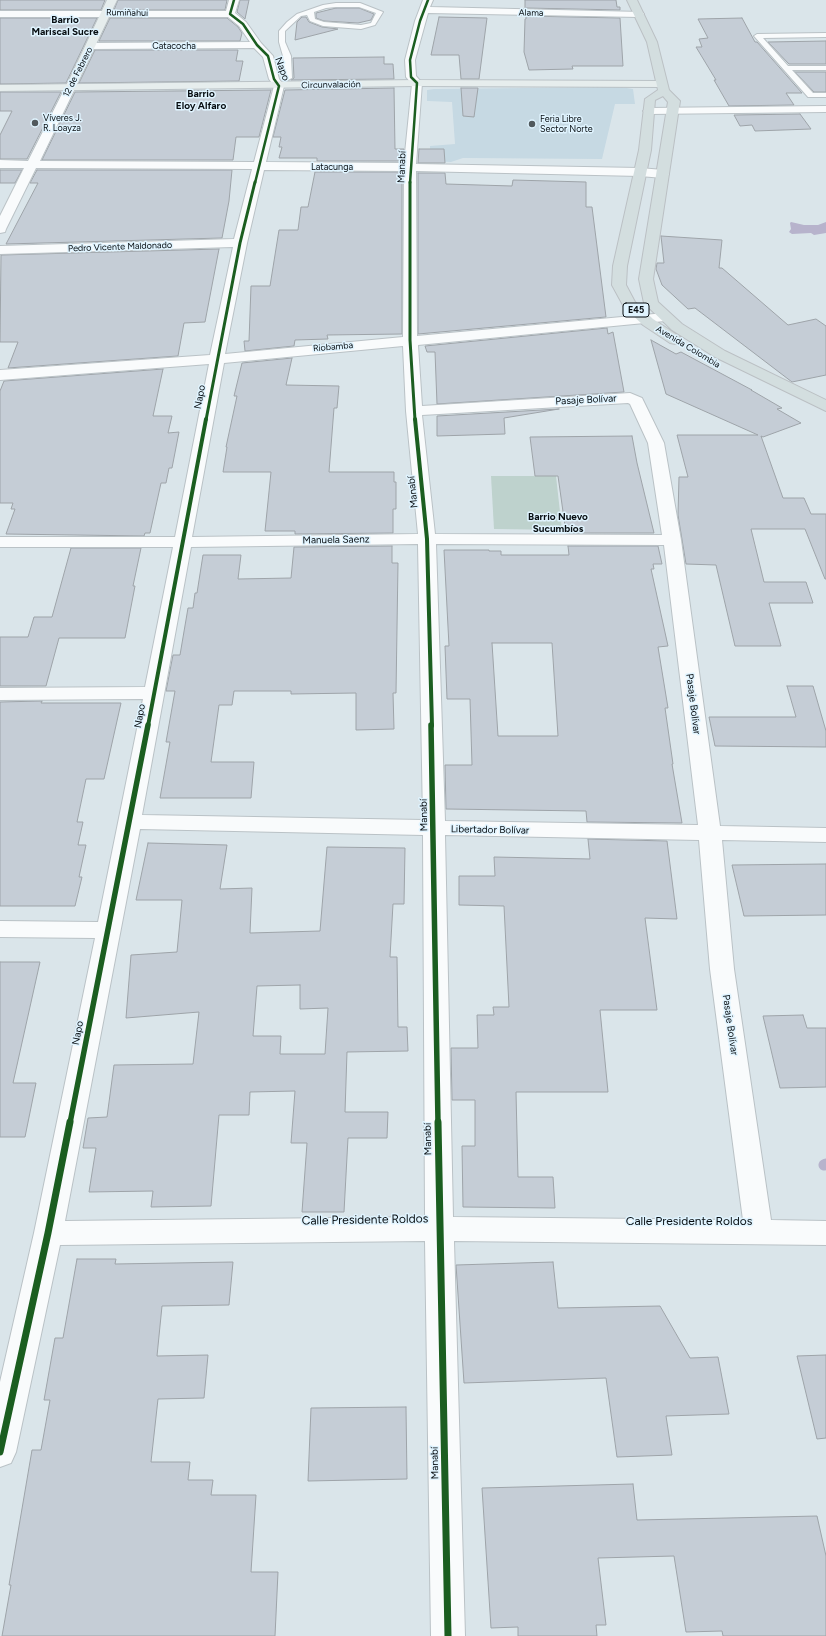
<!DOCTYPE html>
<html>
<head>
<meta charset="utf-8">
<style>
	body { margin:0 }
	canvas { display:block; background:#dae5ea }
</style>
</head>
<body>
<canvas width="826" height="1636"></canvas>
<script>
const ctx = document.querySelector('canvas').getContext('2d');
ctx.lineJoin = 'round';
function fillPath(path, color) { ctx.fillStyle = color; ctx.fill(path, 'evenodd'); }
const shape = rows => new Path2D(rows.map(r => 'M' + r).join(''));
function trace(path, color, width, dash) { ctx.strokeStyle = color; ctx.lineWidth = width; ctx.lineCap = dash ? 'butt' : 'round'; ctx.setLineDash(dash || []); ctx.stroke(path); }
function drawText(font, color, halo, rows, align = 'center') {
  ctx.font = font + ' Figtree,sans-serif'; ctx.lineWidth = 3; ctx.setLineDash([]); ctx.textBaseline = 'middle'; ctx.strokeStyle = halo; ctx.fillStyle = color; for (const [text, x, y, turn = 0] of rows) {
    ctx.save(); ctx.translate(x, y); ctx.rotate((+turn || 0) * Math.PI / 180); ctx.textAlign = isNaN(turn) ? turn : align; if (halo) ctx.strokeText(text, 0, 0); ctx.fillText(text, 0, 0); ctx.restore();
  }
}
fillPath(shape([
	[620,87,633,89,635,104,615,104,602,159,463,158,451,162,430,161,430,146,455,144,452,102,427,101,427,90,434,89]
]), '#c6d9e3');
fillPath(shape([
	[491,476,556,476,562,530,494,529]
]), '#bed2cd');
fillPath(shape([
	[791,222,804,225,818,225,826,222,826,233,814,235,811,233,792,234,789,232,791,229,790,223]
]), '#b7b3cc');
trace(shape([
	[824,1165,826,1164]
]), '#b7b3cc', 11);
const building = shape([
	[0,0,105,0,101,10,0,10,0,0],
	[118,0,227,0,225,10,114,10,118,0],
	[240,0,249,0,245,19,237,12,240,0],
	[525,0,616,0,617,7,620,7,620,10,525,8,525,0],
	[336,8,359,8,374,14,371,20,358,23,324,21,316,18,316,13,336,8],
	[526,16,620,18,623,66,572,66,573,69,529,70,524,52,525,19,526,19,526,16],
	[302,17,306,17,309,22,322,27,338,29,295,40,297,22,302,17],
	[439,17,487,18,479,79,461,79,459,55,431,55,439,17],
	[0,18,97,18,66,83,0,84,0,18],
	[110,18,227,18,238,27,242,33,240,41,99,41,110,18],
	[742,18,755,42,757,42,802,93,786,93,794,105,729,106,714,80,716,80,696,47,702,47,699,39,708,38,698,19,742,18],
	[826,41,826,64,789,64,768,42,826,41],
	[95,50,238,50,236,61,243,61,239,81,79,83,95,50],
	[384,57,384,64,393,64,394,79,291,80,294,78,293,58,384,57],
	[795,72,826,72,826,92,814,92,795,72],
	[394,88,395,149,404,149,403,161,317,161,317,158,279,158,282,147,279,147,281,137,273,137,285,90,394,88],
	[461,88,478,88,474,117,463,116,461,88],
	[271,90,259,137,236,137,233,160,42,160,75,92,271,90],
	[0,92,61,92,27,159,0,159,0,135,12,111,0,111,0,92],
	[800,114,811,129,755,131,752,125,740,126,734,115,800,114],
	[419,149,444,149,445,163,418,163,419,149],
	[0,170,22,170,15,183,0,183,0,170],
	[37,170,232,170,229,201,222,238,6,244,38,183,30,183,37,170],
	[315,172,402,172,402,334,327,335,328,339,295,340,294,346,245,351,244,341,249,341,251,286,270,286,279,230,298,230,301,207,308,207,315,172],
	[418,173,445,173,446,184,512,186,513,180,586,182,586,207,592,207,606,317,418,334,418,173],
	[661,236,722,240,719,268,722,268,788,325,816,319,826,326,826,375,792,382,695,308,688,309,662,285,656,269,657,263,664,263,661,236],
	[219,249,205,322,184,323,178,356,8,368,18,342,0,342,1,255,219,249],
	[607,328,608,334,613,332,624,392,437,404,435,352,427,352,425,346,607,328],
	[651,340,676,354,681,352,752,390,751,390,782,408,777,409,801,423,763,437,761,436,783,498,804,498,811,514,826,514,826,579,825,579,805,529,751,529,764,582,806,582,813,603,769,603,781,646,735,646,716,565,686,564,678,515,679,477,688,477,677,435,758,435,666,394,651,340],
	[292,358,286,385,339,386,337,408,334,408,329,472,394,472,394,482,396,482,396,509,393,509,393,533,295,534,295,531,265,531,271,472,223,472,227,447,226,447,237,396,234,396,242,363,292,358],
	[163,369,153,416,172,416,168,433,179,432,172,468,169,468,166,483,161,483,150,533,145,533,144,536,6,534,15,509,11,509,13,503,0,503,0,391,4,381,163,369],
	[559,409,504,418,505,434,437,436,437,416,559,409],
	[632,436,637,463,654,533,566,533,558,476,535,476,530,437,632,436],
	[392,546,392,563,398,563,396,693,393,693,394,729,356,730,356,693,291,694,291,691,234,691,232,705,219,705,211,762,254,762,251,798,160,798,170,742,166,742,175,691,166,691,173,655,180,655,188,608,193,608,195,593,197,593,203,555,241,555,238,579,291,578,294,547,392,546],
	[568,546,658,546,662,564,653,564,654,569,651,569,668,646,658,647,668,708,665,708,673,764,672,764,682,823,587,822,586,811,446,809,445,765,472,765,470,699,447,699,445,646,449,646,444,550,489,550,489,551,501,551,501,555,569,555,568,546],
	[492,643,552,643,558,736,498,736,492,643],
	[71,548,141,548,133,586,135,586,125,638,59,638,46,686,0,686,0,637,28,637,34,617,52,617,71,548],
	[787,686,813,686,826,731,826,747,715,746,709,717,796,717,787,686],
	[42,701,41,703,121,703,104,779,86,779,77,822,83,822,78,845,86,845,79,877,82,877,75,906,0,906,0,702,42,701],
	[588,839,667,841,677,919,645,918,657,1010,600,1010,608,1092,516,1092,518,1177,553,1177,555,1208,463,1207,462,1146,475,1146,475,1100,452,1100,451,1048,478,1048,477,1015,494,1015,493,1007,509,1007,504,906,459,905,459,876,495,876,494,857,590,859,588,839],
	[148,843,227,845,220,889,252,888,250,933,320,931,327,847,405,848,404,904,393,904,390,957,397,957,398,1027,407,1027,408,1051,347,1052,345,1112,388,1112,387,1138,348,1138,344,1212,302,1212,307,1143,291,1143,295,1091,250,1092,249,1115,219,1115,211,1206,151,1207,153,1191,89,1192,96,1148,83,1148,88,1118,107,1117,114,1065,193,1064,199,1012,126,1018,131,955,177,952,182,900,136,900,148,843],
	[300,985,300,1009,328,1008,325,1054,280,1054,281,1036,253,1036,257,986,300,985],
	[826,864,826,915,744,916,732,865,826,864],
	[0,962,40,962,13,1083,36,1083,25,1137,0,1137,0,962],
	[803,1015,807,1028,826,1028,826,1087,780,1088,763,1016,803,1015],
	[77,1259,116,1259,115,1264,233,1262,229,1305,162,1306,157,1356,208,1355,204,1398,158,1399,151,1462,190,1462,188,1480,213,1480,211,1495,256,1495,251,1572,278,1572,275,1636,2,1636,11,1585,9,1585,32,1450,41,1450,50,1400,44,1400,55,1338,63,1338,77,1259],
	[553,1262,558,1308,660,1306,690,1358,718,1357,729,1414,666,1416,672,1455,617,1457,606,1378,464,1383,456,1265,553,1262],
	[826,1355,826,1438,817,1439,797,1356,826,1355],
	[406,1407,407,1479,308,1481,311,1408,406,1407],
	[633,1484,637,1520,817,1516,826,1556,826,1636,723,1636,722,1631,686,1632,674,1556,598,1558,606,1625,596,1625,597,1636,518,1636,518,1627,491,1628,482,1488,633,1484]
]);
fillPath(building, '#c5cdd6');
trace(building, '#9ea4a9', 1);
const lane = shape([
	[336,3,360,3,383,12,375,25,361,29,323,26,310,21,307,15,301,16,285,31,285,42,291,56,292,78,288,80,285,80,283,56,279,42,279,31,287,22,297,14,323,5,336,3],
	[336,7,359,7,376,13,371,23,361,25,324,22,315,19,314,12,326,8,336,7],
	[826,33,826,37,763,38,788,66,826,66,826,70,792,70,813,93,826,93,826,97,808,97,754,36,757,34,826,33]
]);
const street = shape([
	[229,0,239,0,235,13,246,22,261,43,273,56,279,79,284,86,266,162,404,163,412,84,406,77,405,60,415,21,423,0,433,0,430,7,642,12,644,14,639,17,428,13,415,60,416,76,422,83,416,164,640,168,663,170,667,171,669,174,667,177,663,178,640,176,416,171,417,336,665,313,670,314,672,317,670,320,665,321,418,345,422,406,630,393,642,398,664,443,681,540,720,826,826,828,826,842,722,840,734,969,771,1220,826,1221,826,1245,454,1241,465,1636,431,1636,425,1241,60,1245,16,1452,11,1463,0,1467,0,1382,34,1233,95,938,0,937,0,921,98,922,143,699,0,700,0,688,145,687,173,547,0,547,0,537,175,537,209,364,0,380,0,370,210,355,233,247,0,254,0,246,234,239,252,169,36,168,6,229,5,232,0,233,0,216,24,168,0,168,0,160,28,161,69,80,74,77,79,80,40,161,254,162,274,86,269,79,263,57,254,48,91,49,86,46,91,43,250,42,239,26,228,17,0,17,0,11,226,11,229,0],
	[264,170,404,171,403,337,225,354,247,243,264,170],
	[403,346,406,411,418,534,192,537,224,363,403,346],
	[628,403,630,404,648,443,662,535,435,534,422,415,628,403],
	[418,544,423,820,142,815,191,547,418,544],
	[436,544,664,545,698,825,445,821,436,544],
	[140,829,423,835,425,1217,65,1221,140,829],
	[445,835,699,840,710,969,743,1220,453,1217,445,835],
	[826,106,826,112,649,114,643,111,649,108,826,106]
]);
const secondary = shape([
	[107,0,117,0,79,80,78,82,70,82,69,80,107,0],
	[417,80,661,81,666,84,661,87,417,86,0,91,0,85,417,80]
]);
const primary = shape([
	[627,0,637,0,657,42,669,90,680,101,653,279,658,302,682,324,725,351,826,400,826,411,715,357,672,330,644,303,639,279,668,102,663,96,655,100,651,150,627,266,626,285,635,302,653,319,680,337,682,340,680,343,675,344,670,343,643,325,624,307,612,285,613,266,639,150,645,99,658,90,647,42,627,0]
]);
trace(lane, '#bac2c6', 2);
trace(street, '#bac2c6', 2);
trace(secondary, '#bac2c6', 2);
trace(primary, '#bbc0c4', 2);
fillPath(lane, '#f9fbfc');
fillPath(street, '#f9fbfc');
fillPath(secondary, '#e6eded');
fillPath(primary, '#d3dedf');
trace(shape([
	[234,0,230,14,243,24,257,45,268,56,274,79,279,86,255,183],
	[410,183,417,83,411,77,410,60,420,21,428,0]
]), '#1b5e20', 2.5);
trace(shape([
	[410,182,410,340,415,420],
	[206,420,240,243,255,182]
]), '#1b5e20', 3);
trace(shape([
	[415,419,427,539,432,726],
	[148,726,206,419]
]), '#1b5e20', 4);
trace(shape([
	[431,725,438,1123],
	[70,1123,148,725]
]), '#1b5e20', 5.5);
trace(shape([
	[438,1122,448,1636],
	[0,1452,48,1233,70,1122]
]), '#1b5e20', 7);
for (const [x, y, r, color] of [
	[35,123,4,"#51595d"],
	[532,124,4,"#51595d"]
]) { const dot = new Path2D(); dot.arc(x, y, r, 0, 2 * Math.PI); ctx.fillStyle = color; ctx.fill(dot); trace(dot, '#e0f4ff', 1.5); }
drawText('9px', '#070d11', '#e0f4ff', [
	["Rumiñahui",127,13,1],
	["Alama",531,13,1],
	["Catacocha",174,46],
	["12 de Febrero",78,72,-63],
	["Circunvalación",331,85,-1],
	["Latacunga",332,167],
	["Pedro Vicente Maldonado",120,247,-2],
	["Riobamba",333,347,-5],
	["Avenida Colombia",688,347,31]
]);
drawText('9px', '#070d11', '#e0f4ff', [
	["Víveres J.",43,118],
	["R. Loayza",43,128],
	["Feria Libre",540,119],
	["Sector Norte",540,129]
], 'left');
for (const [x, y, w] of [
	[636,310,26]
]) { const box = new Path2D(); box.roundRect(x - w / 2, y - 7, w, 14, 3); ctx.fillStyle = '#e0f4ff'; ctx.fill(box); trace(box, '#070d11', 1); }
drawText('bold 9px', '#070d11', null, [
	["E45",636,310]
]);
drawText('bold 10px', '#070d11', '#e0f4ff', [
	["Barrio",65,20],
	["Mariscal Sucre",65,32],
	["Barrio",201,94],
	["Eloy Alfaro",201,106],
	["Barrio Nuevo",558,517],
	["Sucumbíos",558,529]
]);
drawText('10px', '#070d11', '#e0f4ff', [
	["Napo",282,69,70],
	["Manabí",402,167,-88],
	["Napo",200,397,-79],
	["Pasaje Bolívar",586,400,-3],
	["Manabí",413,492,-96],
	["Manuela Saenz",336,540,-1],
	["Pasaje Bolívar",693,704,83],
	["Napo",140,716,-80],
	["Manabí",424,815,-91],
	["Libertador Bolívar",490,830,1],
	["Pasaje Bolívar",730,1025,82],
	["Napo",78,1033,-79],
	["Manabí",428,1139,-91],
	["Manabí",435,1463,-91]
]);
drawText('12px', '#070d11', '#e0f4ff', [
	["Calle Presidente Roldos",365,1220,-1],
	["Calle Presidente Roldos",689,1221]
]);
</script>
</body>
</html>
